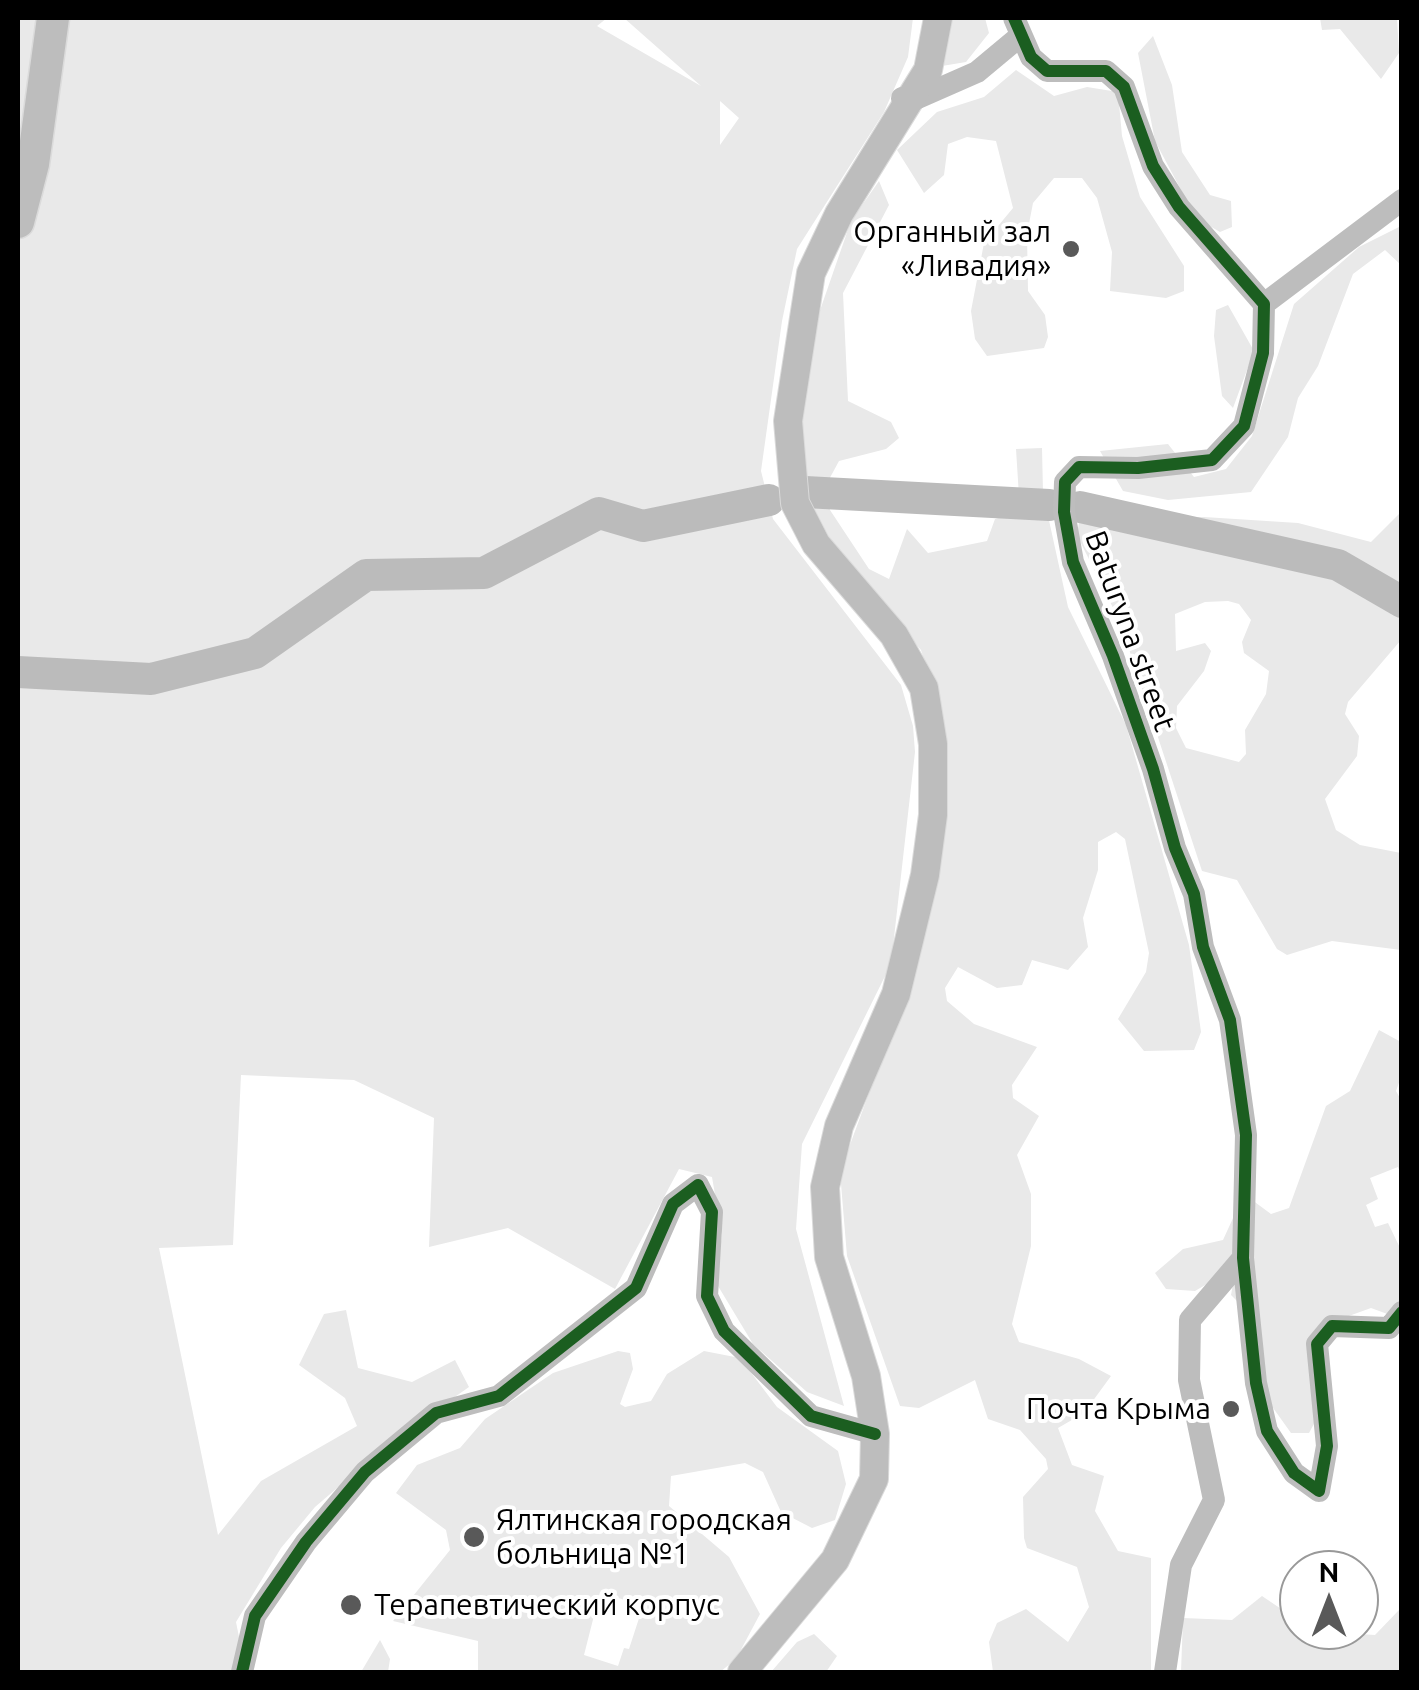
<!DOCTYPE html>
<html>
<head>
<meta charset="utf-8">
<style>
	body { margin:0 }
	#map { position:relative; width:1419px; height:1690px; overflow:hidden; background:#fff; font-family:Ubuntu,sans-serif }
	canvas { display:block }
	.frame { position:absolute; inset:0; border:20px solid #000; pointer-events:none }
	.north { position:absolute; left:1279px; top:1550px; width:100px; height:100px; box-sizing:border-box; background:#fff; border:2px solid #999; border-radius:50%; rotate:0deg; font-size:28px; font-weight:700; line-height:40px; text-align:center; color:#000 }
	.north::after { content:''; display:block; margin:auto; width:35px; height:45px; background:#595959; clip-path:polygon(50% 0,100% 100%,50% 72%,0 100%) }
</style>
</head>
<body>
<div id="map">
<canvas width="1419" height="1690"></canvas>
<div class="frame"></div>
<div class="north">N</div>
</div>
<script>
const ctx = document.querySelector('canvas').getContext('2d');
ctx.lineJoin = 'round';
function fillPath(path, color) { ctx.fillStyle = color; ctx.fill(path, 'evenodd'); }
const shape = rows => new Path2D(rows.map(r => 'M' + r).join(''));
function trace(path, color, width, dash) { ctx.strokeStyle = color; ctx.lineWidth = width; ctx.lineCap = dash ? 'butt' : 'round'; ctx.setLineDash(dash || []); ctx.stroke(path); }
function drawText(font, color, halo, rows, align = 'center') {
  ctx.font = font + ' Ubuntu,sans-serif'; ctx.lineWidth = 8; ctx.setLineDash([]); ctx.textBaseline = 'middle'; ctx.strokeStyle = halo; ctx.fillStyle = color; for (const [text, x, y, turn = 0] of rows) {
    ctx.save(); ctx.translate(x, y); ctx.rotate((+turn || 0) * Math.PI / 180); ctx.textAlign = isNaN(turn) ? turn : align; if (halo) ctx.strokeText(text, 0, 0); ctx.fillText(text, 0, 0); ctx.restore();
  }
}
fillPath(shape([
	[18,18,607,18,597,26,701,86,624,18,913,18,908,57,884,112,797,249,782,321,761,471,773,519,901,685,913,726,915,752,891,964,802,1144,796,1229,844,1406,807,1392,753,1344,715,1281,722,1235,712,1177,679,1169,615,1289,508,1228,429,1247,434,1118,354,1080,241,1075,233,1245,159,1248,218,1535,261,1481,357,1426,345,1398,299,1365,324,1314,346,1310,358,1368,412,1382,455,1360,469,1387,392,1441,315,1507,281,1548,236,1622,246,1672,18,1672],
	[720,101,739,118,720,145],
	[951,18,985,18,989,33,966,62,942,66],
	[1320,18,1397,18,1399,53,1381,79,1340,29,1322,30],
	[1153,36,1172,85,1182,152,1210,195,1231,201,1232,227,1220,232,1196,218,1155,141,1138,53],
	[1016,70,1054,96,1087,87,1118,92,1122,136,1140,197,1184,266,1184,291,1166,298,1110,291,1112,252,1097,198,1082,178,1054,178,1033,203,1027,234,1028,291,1045,315,1048,337,1044,348,987,356,975,339,971,311,984,243,1013,208,996,141,967,137,948,144,944,175,924,193,897,150,937,112,984,97],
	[879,181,889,205,843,293,848,401,891,422,899,438,886,449,839,461,826,485,830,510,869,569,889,579,907,529,928,553,987,541,995,519,1020,512,1016,449,1042,448,1043,493,1068,607,1126,725,1189,945,1201,1032,1194,1050,1144,1051,1118,1019,1146,972,1149,953,1125,839,1116,832,1098,842,1098,870,1083,918,1088,947,1068,970,1032,960,1022,985,997,988,958,967,945,988,947,1001,974,1024,1037,1047,1012,1085,1013,1098,1039,1116,1017,1155,1031,1194,1031,1246,1012,1324,1019,1342,1079,1359,1111,1376,1084,1413,1058,1428,1072,1465,1104,1476,1095,1511,1118,1551,1151,1558,1151,1672,993,1672,989,1642,997,1623,1026,1609,1068,1642,1089,1607,1077,1567,1027,1548,1024,1538,1023,1497,1048,1469,1046,1459,1020,1430,988,1419,975,1380,919,1408,900,1406,847,1256,840,1172,915,968,946,782,944,723,921,650,814,530,792,479,817,319,851,221],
	[1401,226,1401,265,1385,250,1353,274,1318,366,1298,398,1288,437,1251,492,1168,500,1123,491,1100,451,1168,444,1194,477,1226,469,1252,436,1294,304,1359,247],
	[1228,305,1254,351,1233,408,1222,396,1214,336,1216,310],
	[1401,512,1401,640,1348,702,1345,714,1359,736,1357,756,1325,799,1336,830,1360,845,1401,853,1401,950,1332,941,1287,955,1277,949,1237,880,1202,871,1120,622,1077,535,1079,522,1098,517,1204,517,1298,523,1371,542],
	[1228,601,1239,604,1251,620,1242,642,1244,653,1269,671,1266,694,1245,730,1246,754,1239,762,1186,748,1176,728,1177,706,1204,671,1211,651,1205,643,1176,651,1175,614,1205,602],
	[1379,1030,1401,1042,1401,1077,1396,1091,1401,1100,1401,1175,1398,1167,1370,1178,1378,1199,1366,1205,1375,1227,1388,1223,1401,1250,1401,1319,1371,1308,1321,1326,1322,1409,1309,1433,1291,1433,1266,1398,1260,1324,1231,1295,1236,1267,1195,1291,1166,1289,1155,1273,1183,1249,1223,1240,1244,1194,1271,1214,1289,1208,1326,1106,1350,1091],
	[618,1351,630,1353,633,1369,620,1404,625,1407,651,1401,667,1374,704,1351,740,1358,777,1407,838,1451,846,1484,835,1520,812,1528,781,1512,763,1472,745,1463,671,1476,669,1506,729,1557,760,1614,736,1659,720,1672,478,1672,478,1641,393,1621,450,1550,446,1530,396,1493,417,1465,460,1448,485,1419,553,1373],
	[600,1592,643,1606,629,1649,624,1648,618,1666,584,1655],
	[1401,1574,1401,1672,1181,1672,1183,1618,1232,1620,1262,1596,1299,1621,1299,1630,1375,1635,1399,1610],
	[814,1634,837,1656,826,1672,771,1672,797,1642],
	[380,1640,390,1659,388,1672,361,1672]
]), '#e9e9e9');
trace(shape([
	[805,492,1049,505],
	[1080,507,1338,565,1402,602],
	[18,672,151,679,255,653,366,575,484,573,599,513,643,526,769,500]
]), '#bbb', 32);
const major = shape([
	[742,1672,835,1560,874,1479,875,1434,866,1376,829,1257,825,1187,839,1126,896,994,925,875,933,815,933,744,924,688,894,635,816,544,795,503,788,421,811,273,839,214,928,70,938,18]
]);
const highway = shape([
	[18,222,33,164,53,18]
]);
trace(major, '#dbdbdb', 30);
trace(highway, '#dbdbdb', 35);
trace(shape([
	[1014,18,1031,57,1047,71,1106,71,1124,87,1153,166,1179,207,1264,304,1263,353,1244,426,1212,460,1138,468,1079,467,1065,482,1064,512,1073,562,1113,656,1153,769,1175,848,1194,894,1203,947,1230,1020,1246,1135,1243,1258,1256,1383,1267,1431,1294,1473,1319,1491,1327,1446,1317,1344,1332,1326,1389,1328,1402,1312],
	[902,98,911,101,977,72,1019,37],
	[1264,304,1402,200],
	[242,1672,255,1616,306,1542,365,1472,436,1413,499,1396,636,1288,673,1204,698,1185,712,1212,707,1296,724,1331,811,1416,875,1434],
	[1165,1672,1181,1565,1214,1500,1189,1380,1190,1320,1243,1258]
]), '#bdbdbd', 22);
trace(major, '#bdbdbd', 28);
trace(highway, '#bdbdbd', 32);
trace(shape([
	[1014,18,1031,57,1047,71,1106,71,1124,87,1153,166,1179,207,1264,304,1263,353,1244,426,1212,460,1138,468,1079,467,1065,482,1064,512,1073,562,1113,656,1153,769,1175,848,1194,894,1203,947,1230,1020,1246,1135,1243,1258,1256,1383,1267,1431,1294,1473,1319,1491,1327,1446,1317,1344,1332,1326,1389,1328,1402,1312],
	[242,1672,255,1616,306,1542,365,1472,436,1413,499,1396,636,1288,673,1204,698,1185,712,1212,707,1296,724,1331,811,1416,875,1434]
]), '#1b5e20', 12);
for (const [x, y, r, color] of [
	[1071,249,10,"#595959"],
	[1231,1409,10,"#595959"],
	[474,1537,12,"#595959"],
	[351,1605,12,"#595959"]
]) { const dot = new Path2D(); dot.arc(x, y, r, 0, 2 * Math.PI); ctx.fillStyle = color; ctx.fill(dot); trace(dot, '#fff', 4); }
drawText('30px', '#000', '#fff', [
	["Органный зал",1051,232],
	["«Ливадия»",1051,266],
	["Почта Крыма",1211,1409],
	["Ялтинская городская",496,1520,"left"],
	["больница №1",496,1554,"left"],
	["Терапевтический корпус",374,1605,"left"]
], 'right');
drawText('30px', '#000', '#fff', [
	["Baturyna street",1130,631,70]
]);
</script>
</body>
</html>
